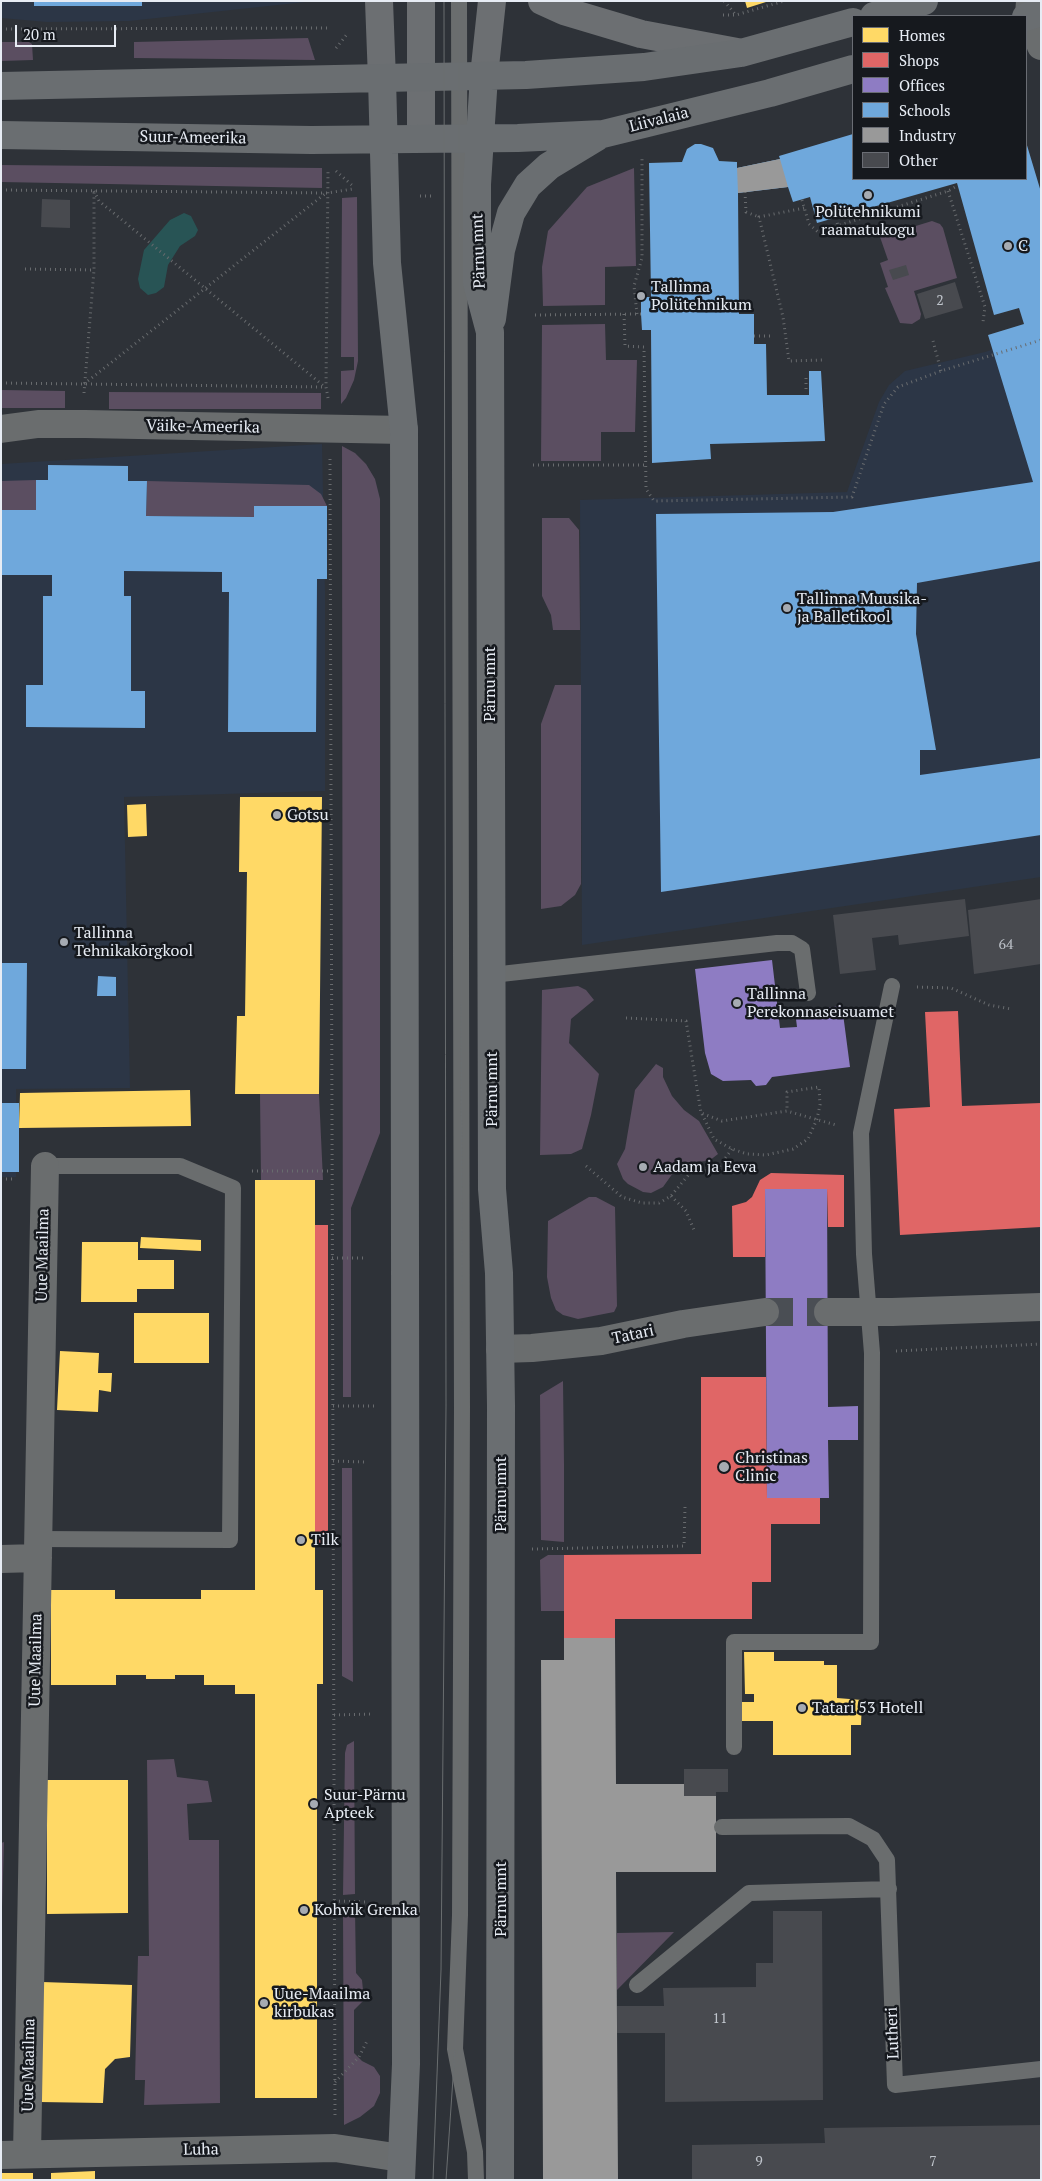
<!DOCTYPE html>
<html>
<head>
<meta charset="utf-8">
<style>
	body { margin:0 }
	#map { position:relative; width:1042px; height:2181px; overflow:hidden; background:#2e3238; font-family:"PT Serif",serif }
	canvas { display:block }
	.frame { position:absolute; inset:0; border:2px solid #e7ecf4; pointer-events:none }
	.legend { position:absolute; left:852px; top:15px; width:175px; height:165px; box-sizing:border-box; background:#16191e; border:1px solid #6a6d74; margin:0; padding:6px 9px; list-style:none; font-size:15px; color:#e7ecf4 }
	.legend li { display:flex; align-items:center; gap:10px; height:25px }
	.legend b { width:25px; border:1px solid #6a6d74 }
	.scale { position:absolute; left:15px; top:25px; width:101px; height:22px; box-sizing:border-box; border:2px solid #e7ecf4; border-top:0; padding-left:6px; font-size:15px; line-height:18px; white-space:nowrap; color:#e7ecf4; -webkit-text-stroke:4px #16191e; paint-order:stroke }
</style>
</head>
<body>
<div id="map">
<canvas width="1042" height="2181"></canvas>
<div class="frame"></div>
<ul class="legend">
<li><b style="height:14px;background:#ffd966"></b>Homes</li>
<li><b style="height:14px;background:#e06666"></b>Shops</li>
<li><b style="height:14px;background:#8e7cc3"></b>Offices</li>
<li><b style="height:14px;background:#6fa8dc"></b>Schools</li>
<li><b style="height:14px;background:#999"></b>Industry</li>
<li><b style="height:14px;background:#484a4f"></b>Other</li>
</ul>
<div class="scale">20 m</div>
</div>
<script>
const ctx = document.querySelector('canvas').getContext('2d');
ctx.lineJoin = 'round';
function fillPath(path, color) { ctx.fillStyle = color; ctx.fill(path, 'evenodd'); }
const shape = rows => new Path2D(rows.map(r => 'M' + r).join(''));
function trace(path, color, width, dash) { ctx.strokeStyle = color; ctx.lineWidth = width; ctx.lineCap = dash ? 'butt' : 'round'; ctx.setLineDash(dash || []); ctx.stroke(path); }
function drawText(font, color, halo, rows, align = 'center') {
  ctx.font = font + ' "PT Serif",serif'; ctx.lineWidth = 5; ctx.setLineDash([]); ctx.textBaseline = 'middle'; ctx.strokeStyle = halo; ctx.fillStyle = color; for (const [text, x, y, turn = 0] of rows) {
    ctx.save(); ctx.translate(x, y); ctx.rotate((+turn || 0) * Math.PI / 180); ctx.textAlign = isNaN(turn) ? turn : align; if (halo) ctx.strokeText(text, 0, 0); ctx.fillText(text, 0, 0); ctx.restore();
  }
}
fillPath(shape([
	[1,1,315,1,129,21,47,22,1,18],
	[1041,333,1041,877,582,945,580,500,847,492,879,402,889,385,905,371,985,352],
	[322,444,325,591,325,791,124,797,130,1088,16,1089,16,1177,1,1177,1,464]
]), '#2c3646');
fillPath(shape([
	[308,38,315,60,134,58,134,42],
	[1,42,29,42,32,44,33,60,1,61],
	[1,165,322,168,322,188,1,182],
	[634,168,636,266,605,267,605,305,543,306,542,267,548,231,587,187],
	[357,197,358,361,354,380,346,398,341,404,341,371,354,370,354,357,341,357,342,198],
	[932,221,940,224,943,228,957,278,914,291,921,314,920,319,912,324,900,323,885,288,888,287,880,263,888,260,880,237],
	[605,324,606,360,637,360,635,432,601,432,601,461,541,461,542,325],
	[1,390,65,391,65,408,1,408],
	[109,392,321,393,321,409,109,409],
	[342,446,355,453,366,464,375,479,380,499,380,1133,351,1208,351,1397,343,1397],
	[36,480,36,510,1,510,1,481],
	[147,481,309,485,321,494,327,506,254,506,254,517,146,516],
	[542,518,569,518,579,530,580,630,553,630,551,615,542,596],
	[555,685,581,685,581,884,575,895,561,906,541,909,541,724],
	[578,986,586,990,594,1000,571,1019,569,1043,599,1074,591,1115,582,1149,571,1154,540,1155,542,990],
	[656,1064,663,1068,663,1077,672,1096,684,1110,699,1121,718,1154,709,1161,691,1162,678,1166,663,1187,651,1193,643,1192,628,1184,623,1179,617,1164,625,1149,635,1090],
	[260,1094,319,1094,323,1180,261,1180],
	[589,1197,596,1197,615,1207,617,1306,614,1312,578,1319,563,1315,556,1310,551,1298,547,1277,548,1221],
	[563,1381,564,1464,564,1542,541,1540,540,1395],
	[342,1468,352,1468,353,1682,342,1676],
	[548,1555,564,1555,564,1611,541,1611,540,1560],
	[354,1741,355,1894,343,1895,345,1753,347,1745],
	[174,1759,177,1777,208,1781,212,1802,187,1804,189,1840,219,1840,220,2103,144,2105,145,2080,135,2080,138,1956,149,1956,147,1760],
	[4,1842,1,1940,1,1947,1,1843],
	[349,1910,355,1910,356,1973,362,1980,364,2000,354,2010,354,2053,362,2061,374,2067,380,2076,380,2093,374,2106,360,2117,344,2125,343,1912],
	[674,1932,617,1990,617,1933]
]), '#5b4e61');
fillPath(shape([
	[184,213,191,216,198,230,195,236,180,246,168,265,164,287,156,293,148,295,140,288,138,279,144,250,170,220]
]), '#285455');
fillPath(shape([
	[745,1,766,1,766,2,747,8],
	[240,797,322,797,319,1094,235,1094,237,1016,245,1016,247,872,239,872],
	[146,804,147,836,128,837,127,805],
	[190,1090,191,1126,19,1128,20,1093],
	[255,1180,315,1180,315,1590,323,1590,323,1684,317,1684,317,2098,255,2098,255,1694,235,1694,235,1685,204,1685,204,1675,175,1675,175,1679,146,1679,146,1675,116,1675,116,1685,51,1685,51,1590,115,1590,115,1599,201,1599,201,1590,255,1590],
	[141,1237,201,1240,201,1251,140,1248],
	[82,1242,138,1242,138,1260,174,1260,174,1289,137,1289,137,1302,81,1302],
	[134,1313,209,1313,209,1363,134,1363],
	[60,1351,99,1353,98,1373,112,1373,111,1392,99,1390,98,1412,57,1410],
	[744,1652,774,1652,774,1661,824,1661,824,1665,837,1665,837,1698,862,1700,861,1725,851,1725,851,1755,773,1755,773,1721,742,1721,742,1702,754,1702,754,1694,745,1694],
	[47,1780,128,1780,128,1913,47,1914],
	[42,1982,132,1985,130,2057,115,2059,105,2069,103,2103,39,2102],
	[95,2171,95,2180,51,2180,51,2173],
	[1,2173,33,2173,33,2180,1,2180]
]), '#ffd966');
fillPath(shape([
	[958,1011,962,1106,1041,1103,1041,1227,900,1235,894,1109,930,1107,925,1012],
	[771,1173,844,1175,844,1227,828,1227,827,1189,765,1189,765,1257,733,1257,732,1206,746,1202,752,1197,760,1180],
	[315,1225,328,1225,328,1547,315,1547],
	[701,1377,766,1377,767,1498,820,1498,820,1524,771,1524,771,1582,752,1582,752,1619,615,1619,615,1638,564,1638,564,1555,701,1554]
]), '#e06666');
fillPath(shape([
	[772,960,780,1028,797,1027,795,1011,842,1006,850,1067,772,1077,766,1085,756,1086,751,1080,723,1081,711,1074,705,1053,695,969],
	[765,1189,827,1189,828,1407,858,1406,858,1440,828,1440,829,1498,767,1498]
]), '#8e7cc3');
fillPath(shape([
	[34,1,142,1,142,6,34,6],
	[853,134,853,179,1026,179,1026,142,1041,192,1041,561,917,583,916,634,936,750,920,750,920,775,1041,758,1041,835,661,892,656,514,833,512,1033,482,988,335,1024,324,1019,308,994,315,957,183,817,223,810,197,793,202,788,187,738,193,739,314,754,314,754,344,766,344,767,395,809,395,809,371,821,371,825,441,710,444,711,459,652,463,651,330,642,330,641,314,641,297,651,297,649,163,682,162,687,149,695,144,701,144,713,148,719,161,737,162,737,168,780,159,779,156],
	[48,465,128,466,128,481,147,481,146,516,254,517,254,506,327,506,327,579,317,579,316,732,228,732,229,592,222,592,222,572,124,571,124,596,131,596,131,691,145,691,145,728,26,727,26,685,43,685,43,596,52,596,52,575,1,575,1,510,36,510,36,480,48,480],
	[1,963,27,963,26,1069,1,1069],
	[98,976,116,977,116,996,97,996],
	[1,1103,19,1103,19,1172,1,1172]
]), '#6fa8dc');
fillPath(shape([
	[780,159,788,187,738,193,737,168],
	[564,1638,615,1638,616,1784,684,1784,684,1796,716,1796,716,1872,616,1872,618,2180,543,2180,541,1660,564,1660]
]), '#999');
fillPath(shape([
	[42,199,70,200,70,228,41,227],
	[906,265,909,275,893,280,889,270],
	[955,282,963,308,925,319,917,294],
	[965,899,969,936,899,945,898,935,872,938,876,970,840,974,833,915],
	[1041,899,1041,964,974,974,968,910],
	[684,1769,728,1769,728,1792,716,1792,716,1796,684,1796],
	[773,1911,822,1911,823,2100,665,2102,665,2033,617,2033,617,2006,664,2006,663,1988,756,1987,756,1963,773,1963],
	[1041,2125,1041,2180,692,2180,692,2145,825,2143,824,2128]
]), '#484a4f');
trace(shape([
	[765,1312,828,1312]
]), '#4a4e54', 28, [28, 14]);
trace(shape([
	[724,1,736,15],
	[723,15,736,15,784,1],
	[1,29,330,28],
	[336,48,348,33],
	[336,171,354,187],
	[1,190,327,193,353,189],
	[94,191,99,201,325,387],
	[948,191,985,307,983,322],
	[745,192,746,212,759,217],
	[420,196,432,196],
	[802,200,809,224,818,232,948,191,957,186],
	[804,208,759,217,783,317,789,361,823,360],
	[836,218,838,226],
	[25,269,94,270],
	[624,314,625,346,644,347,646,489,654,501,852,497,884,404,898,387,941,371,1041,340],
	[637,314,634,286,642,258,642,159],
	[535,315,641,314],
	[754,336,772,336],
	[933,341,941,371],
	[806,378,806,390,809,390],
	[1,383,326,387],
	[84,384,326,193],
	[84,393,94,270,94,192],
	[328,398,326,387,328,170],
	[330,459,335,2118],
	[533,465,646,465],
	[917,987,951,988,989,1005,1011,1009],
	[626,1018,686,1021,701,1113,722,1121,787,1111,836,1125],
	[702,1114,714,1139,732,1149,747,1154,766,1155,793,1149,808,1139,817,1119,820,1105,819,1087,787,1092,787,1111],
	[586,1166,622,1197,642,1203,659,1203,671,1196,690,1173,712,1170,719,1167,732,1149],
	[252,1171,332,1171],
	[1,1179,14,1179],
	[671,1196,686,1211,694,1230],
	[332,1258,365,1258],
	[896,1351,1041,1344],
	[333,1406,375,1406],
	[333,1461,364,1462],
	[532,1549,684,1546,685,1507],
	[334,1715,374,1714],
	[334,1901,367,1902],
	[335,2082,359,2057,368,2039]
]), '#686b6e', 3, [1, 4]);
trace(shape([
	[459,1,462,1406,460,1915,455,2049,475,2152,476,2180],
	[492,975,777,943,792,943,802,949,808,993],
	[38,1539,230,1540,233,1188,180,1166,45,1166],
	[734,1747,734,1642,871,1642,872,1353,864,1254,861,1133,892,986],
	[722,1827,849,1826,873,1839,887,1860,895,2085,1041,2069],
	[637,1985,749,1893,889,1889]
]), '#6a6d6e', 16);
trace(shape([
	[1030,1,1029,16,1041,46],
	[1,429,38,424,85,424,404,430],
	[828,1312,892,1312,1041,1307],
	[500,1349,532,1348,601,1341,683,1324,765,1312],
	[1,1559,38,1558],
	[27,2154,45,1166],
	[1,2155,335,2148,401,2158]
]), '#6a6d6e', 28);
trace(shape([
	[379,1,382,79],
	[421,1,421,138],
	[542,1,564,11,641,34,737,52],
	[484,76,492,1]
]), '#6c6f72', 28);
trace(shape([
	[874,16,924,1],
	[1026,17,1041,12],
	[484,76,477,184,477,283,490,332,492,1189,499,1273,501,1406,500,2180],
	[382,79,387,263,404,430,406,2064,401,2180],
	[1,86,526,75,644,67,741,53,853,22],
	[1,135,311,140,518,138,603,134,770,93,853,69],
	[492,319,501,250,511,213,528,185,549,166,597,137]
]), '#6a6e71', 28);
trace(shape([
	[433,2180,441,1970,446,1406,444,1],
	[446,2180,455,2049,460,1915,462,1336,459,1]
]), '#6a6e70', 1);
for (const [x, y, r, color] of [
	[868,195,5,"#a6abb2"],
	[1008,246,5,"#a6abb2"],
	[641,296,5,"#a6abb2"],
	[787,608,5,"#a6abb2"],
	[277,815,5,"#a6abb2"],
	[64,942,5,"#a6abb2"],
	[737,1003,5,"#a6abb2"],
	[643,1167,5,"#a6abb2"],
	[724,1467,6,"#a6abb2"],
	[301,1540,5,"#a6abb2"],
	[802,1708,5,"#a6abb2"],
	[314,1804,5,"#a6abb2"],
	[304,1910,5,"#a6abb2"],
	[264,2003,5,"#a6abb2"]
]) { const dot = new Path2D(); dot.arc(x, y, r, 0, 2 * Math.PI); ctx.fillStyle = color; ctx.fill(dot); trace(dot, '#16191e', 2); }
drawText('14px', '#bfc4cb', null, [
	["2",940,301],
	["64",1006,945],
	["11",720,2019],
	["9",759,2162],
	["7",933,2162]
]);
drawText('16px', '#e7ecf4', '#16191e', [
	["Liivalaia",659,120,-14],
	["Suur-Ameerika",193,138,1],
	["Pärnu mnt",479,251,-92],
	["Väike-Ameerika",203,427,1],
	["Pärnu mnt",490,684,-90],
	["Pärnu mnt",492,1089,-90],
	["Uue Maailma",43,1255,-89],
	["Tatari",633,1335,-12],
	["Pärnu mnt",501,1494,-90],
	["Uue Maailma",36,1660,-89],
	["Pärnu mnt",501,1899,-90],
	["Lutheri",893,2033,-92],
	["Uue Maailma",29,2065,-89],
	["Luha",201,2150,-1]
]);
drawText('16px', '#e7ecf4', '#16191e', [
	["Polütehnikumi",868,212,"center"],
	["raamatukogu",868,230,"center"],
	["C",1018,246],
	["Tallinna",651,287],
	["Polütehnikum",651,305],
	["Tallinna Muusika-",797,599],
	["ja Balletikool",797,617],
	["Gotsu",287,815],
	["Tallinna",74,933],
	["Tehnikakõrgkool",74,951],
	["Tallinna",747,994],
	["Perekonnaseisuamet",747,1012],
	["Aadam ja Eeva",653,1167],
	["Christinas",735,1458],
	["Clinic",735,1476],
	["Tilk",311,1540],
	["Tatari 53 Hotell",812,1708],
	["Suur-Pärnu",324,1795],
	["Apteek",324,1813],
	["Kohvik Grenka",314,1910],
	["Uue-Maailma",274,1994],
	["kirbukas",274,2012]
], 'left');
</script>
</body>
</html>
